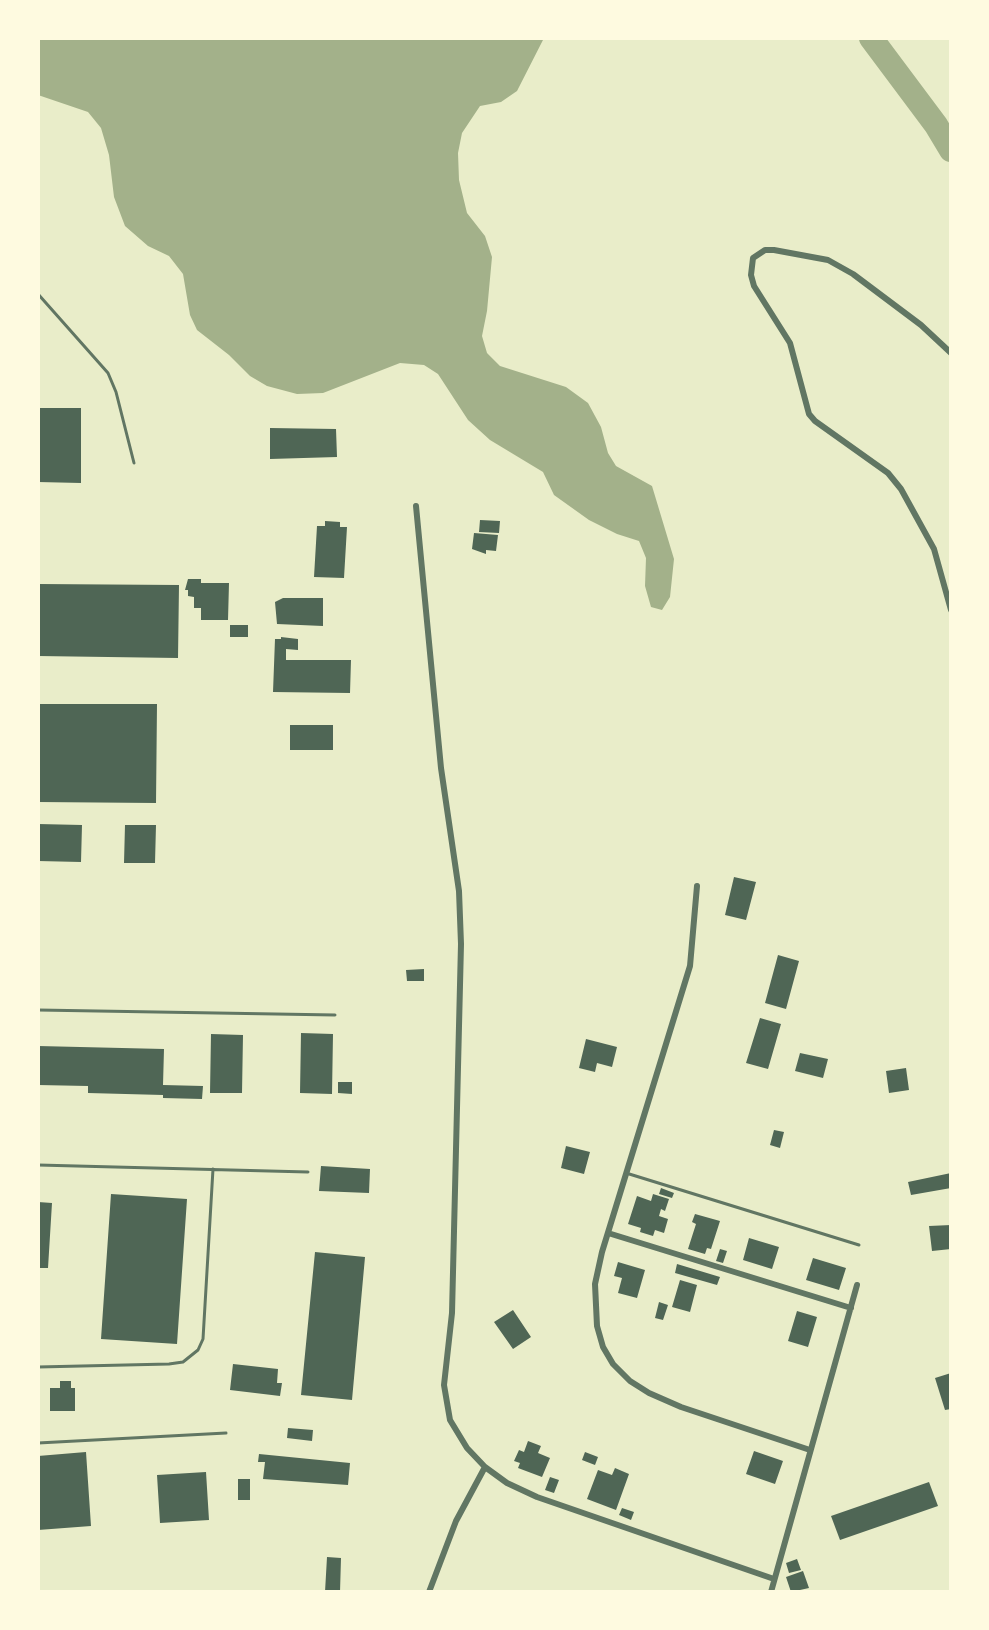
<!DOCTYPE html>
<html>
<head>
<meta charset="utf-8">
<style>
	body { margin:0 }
	#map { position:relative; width:989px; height:1630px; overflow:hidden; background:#e9edc9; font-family:"Source Sans 3",sans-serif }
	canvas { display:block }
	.frame { position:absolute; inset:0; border:40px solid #fefae0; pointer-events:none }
</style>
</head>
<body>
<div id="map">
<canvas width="989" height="1630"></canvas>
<div class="frame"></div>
</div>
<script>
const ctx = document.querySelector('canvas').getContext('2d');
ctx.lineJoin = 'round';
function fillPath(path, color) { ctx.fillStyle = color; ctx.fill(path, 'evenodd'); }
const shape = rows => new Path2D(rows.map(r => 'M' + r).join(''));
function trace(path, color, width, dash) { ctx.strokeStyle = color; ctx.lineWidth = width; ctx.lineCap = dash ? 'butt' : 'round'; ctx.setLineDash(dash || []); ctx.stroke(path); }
fillPath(shape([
	[38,38,544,38,517,91,501,102,480,106,462,133,458,153,459,180,467,213,485,236,492,257,487,311,482,336,487,353,500,366,566,387,588,403,601,427,608,453,616,466,652,486,674,559,670,597,662,610,651,607,645,586,646,558,639,541,617,534,589,520,554,495,543,472,490,440,468,420,438,374,424,365,400,363,323,393,297,394,267,386,250,376,229,355,197,330,190,315,183,274,169,256,148,246,125,226,114,197,109,155,101,128,88,112,38,95]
]), '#a3b18a');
trace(shape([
	[871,38,936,125,951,150]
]), '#a3b18a', 24);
fillPath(shape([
	[38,408,81,408,81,483,38,482],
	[270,428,336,429,337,457,270,459],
	[480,520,500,521,499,533,479,532],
	[325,521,340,522,340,527,347,527,344,578,314,577,317,526,325,526],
	[474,533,498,535,496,551,486,550,486,554,472,549],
	[188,579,201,579,201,583,229,583,228,620,201,620,201,608,194,608,194,597,188,596,188,590,185,590],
	[38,584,179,585,178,658,38,656],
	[283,598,323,598,323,626,277,624,275,602],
	[230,625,248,625,248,637,230,637],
	[281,637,298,639,298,650,286,649,286,660,351,660,350,693,273,692,275,639,281,639],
	[38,704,157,704,156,803,38,802],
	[290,725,333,725,333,750,290,750],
	[38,824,82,825,81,862,38,861],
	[125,825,156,825,155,863,124,863],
	[734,877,756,882,746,920,725,915],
	[778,955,799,961,786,1009,765,1003],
	[424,969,424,981,407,981,406,970],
	[760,1018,781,1024,768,1069,746,1063],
	[301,1033,333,1034,332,1094,300,1093],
	[211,1034,243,1035,242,1093,210,1093],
	[586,1039,617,1047,612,1067,597,1063,595,1072,579,1068],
	[38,1046,164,1049,163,1085,203,1086,202,1099,163,1098,163,1095,88,1093,88,1086,38,1085],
	[800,1053,828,1059,823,1078,795,1071],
	[906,1068,909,1090,889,1093,886,1071],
	[338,1082,352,1082,352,1094,338,1093],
	[774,1130,784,1132,780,1148,770,1145],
	[566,1146,590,1152,584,1174,561,1168],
	[321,1166,370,1169,369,1193,319,1191],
	[951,1173,951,1188,911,1195,908,1182],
	[661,1188,674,1193,672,1198,659,1194],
	[111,1194,187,1199,177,1344,101,1339],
	[653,1194,669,1199,665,1211,661,1209,659,1216,668,1219,664,1233,655,1230,653,1236,640,1232,641,1228,628,1224,637,1196,651,1201],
	[38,1202,52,1203,48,1268,38,1268],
	[695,1214,720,1221,711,1249,707,1248,705,1254,688,1249,696,1224,692,1222],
	[951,1225,951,1249,932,1251,929,1226],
	[749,1238,779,1247,772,1269,743,1260],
	[720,1249,727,1251,723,1263,716,1261],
	[315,1252,365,1257,352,1400,301,1395],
	[813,1258,846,1268,839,1290,806,1280],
	[618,1262,645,1270,637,1298,618,1293,622,1278,614,1276],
	[677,1264,720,1277,717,1285,675,1273],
	[680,1280,697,1285,690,1312,672,1307],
	[659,1302,668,1305,663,1320,655,1318],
	[513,1310,531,1337,513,1349,494,1322],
	[797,1311,817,1317,808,1347,788,1341],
	[233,1364,278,1369,277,1383,282,1383,280,1396,230,1390],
	[951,1373,951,1409,945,1410,935,1378],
	[60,1381,71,1381,71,1388,75,1388,75,1411,50,1411,50,1388,60,1388],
	[288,1428,313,1430,312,1441,287,1438],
	[528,1441,541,1446,538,1453,550,1458,542,1477,518,1468,520,1463,514,1461,519,1450,524,1452],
	[754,1451,783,1461,775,1484,746,1474],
	[86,1452,91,1526,38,1530,38,1456],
	[585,1452,598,1457,595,1465,582,1460],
	[259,1454,350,1463,348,1485,263,1479,265,1462,258,1462],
	[615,1468,629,1474,616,1510,587,1499,598,1470,612,1475],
	[206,1472,209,1520,160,1523,157,1475],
	[550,1477,559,1480,554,1493,545,1490],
	[238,1479,250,1479,250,1500,238,1500],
	[929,1482,938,1506,840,1540,831,1516],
	[622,1508,634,1512,631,1520,619,1515],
	[327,1557,341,1558,340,1592,325,1592],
	[797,1559,801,1570,789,1573,786,1563],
	[803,1571,809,1588,791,1592,786,1577]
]), '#4f6655');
trace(shape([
	[38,294,108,373,116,392,134,463],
	[38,1010,335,1015],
	[38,1165,308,1172],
	[626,1173,859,1245],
	[38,1367,169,1364,183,1362,198,1350,203,1339,213,1169],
	[38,1443,226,1433]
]), '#617663', 3);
trace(shape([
	[951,353,921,325,853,274,828,260,774,250,765,250,753,258,751,275,754,286,790,343,809,414,815,421,888,473,901,489,934,549,951,610],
	[416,506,441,768,459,891,461,944,452,1313,444,1385,450,1420,467,1448,485,1467,456,1521,429,1592],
	[697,886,690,966,602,1252,595,1284,597,1326,603,1347,613,1364,630,1381,649,1393,681,1407,810,1450],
	[608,1233,851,1308],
	[485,1467,507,1483,537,1497,774,1579],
	[771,1592,857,1285]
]), '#617663', 6);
</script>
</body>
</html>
